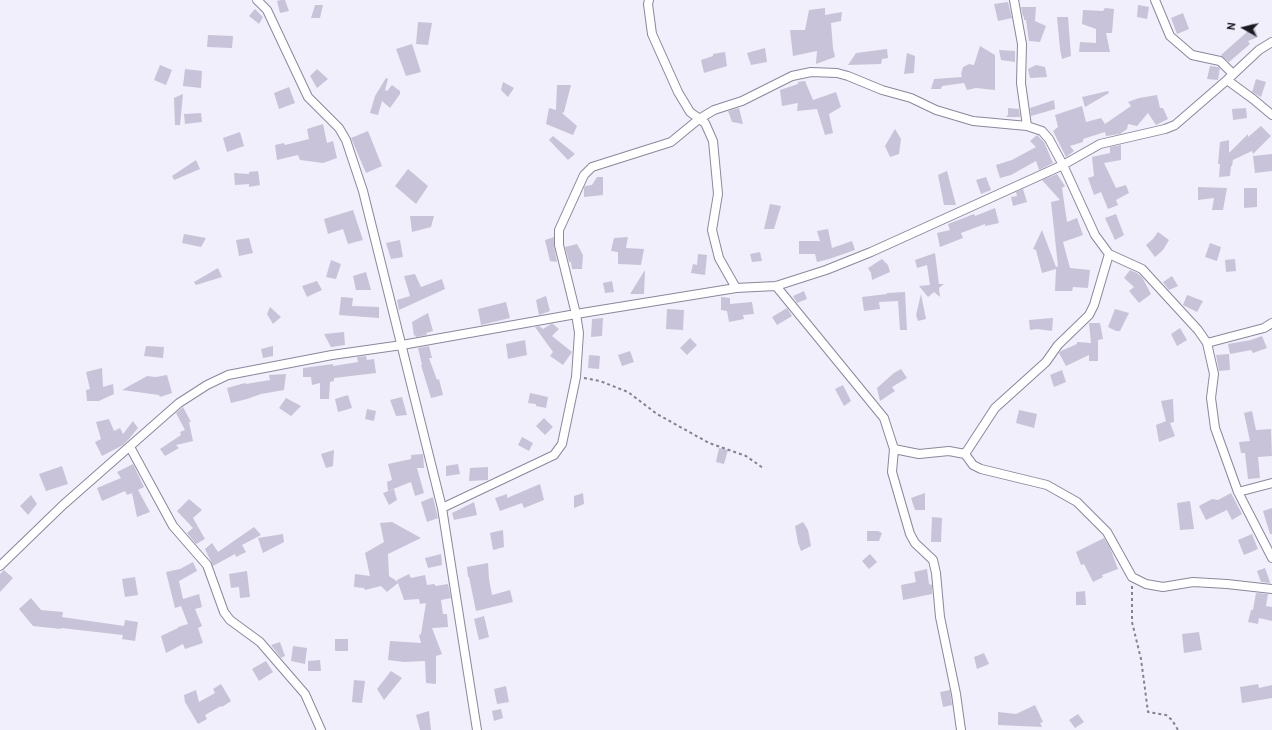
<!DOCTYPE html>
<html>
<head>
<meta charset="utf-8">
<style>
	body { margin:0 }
	#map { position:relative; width:1272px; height:730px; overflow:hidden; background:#f1effc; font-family:Overpass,sans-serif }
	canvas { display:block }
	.north { position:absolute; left:1224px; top:8px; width:40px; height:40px; -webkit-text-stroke:3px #f1effc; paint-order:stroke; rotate:278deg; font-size:11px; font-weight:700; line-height:16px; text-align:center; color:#1a1920 }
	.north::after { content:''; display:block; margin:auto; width:14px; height:18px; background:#1a1920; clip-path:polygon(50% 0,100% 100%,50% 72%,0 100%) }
</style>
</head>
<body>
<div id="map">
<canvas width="1272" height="730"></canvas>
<div class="north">N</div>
</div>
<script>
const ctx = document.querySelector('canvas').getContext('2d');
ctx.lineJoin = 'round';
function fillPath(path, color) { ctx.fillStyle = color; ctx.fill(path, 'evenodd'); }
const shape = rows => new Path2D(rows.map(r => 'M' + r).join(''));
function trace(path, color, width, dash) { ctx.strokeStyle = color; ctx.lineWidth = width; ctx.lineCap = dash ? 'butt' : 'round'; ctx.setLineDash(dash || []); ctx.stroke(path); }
fillPath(shape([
	[281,0,285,0,289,11,280,13,277,1],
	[1008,2,1012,18,998,21,994,4],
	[315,5,323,5,320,18,311,18],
	[1138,5,1149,7,1147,19,1137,17],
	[1021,7,1036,7,1035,21,1046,26,1040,42,1029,41,1026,20,1024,20,1024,16,1023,17],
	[825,8,825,15,842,12,841,21,831,23,833,48,835,57,816,64,817,51,793,56,790,30,805,30,809,10],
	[1105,8,1114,9,1112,33,1106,33,1110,52,1079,52,1080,42,1096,43,1096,29,1082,24,1083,10,1103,11],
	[255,9,263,17,259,24,249,16],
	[1183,13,1189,29,1177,34,1171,18],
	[1057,17,1068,17,1071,56,1062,59,1060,49],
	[418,22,432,23,428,45,416,44],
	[1253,23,1258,37,1248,41,1250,44,1229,62,1221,55,1247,32,1245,27],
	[208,35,233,36,232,48,207,47],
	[412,44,421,72,406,76,396,49],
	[980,46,995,55,995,90,976,88,967,90,964,83,942,86,941,89,931,89,934,79,962,77,961,74,963,67,969,64,974,65],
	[765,48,767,62,751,65,747,53],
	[887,49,888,58,882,59,881,64,848,65,856,53],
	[999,50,1015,51,1015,62,1001,60],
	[725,52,727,66,704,73,701,60,713,56,713,54],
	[907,53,915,56,914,73,904,74],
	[160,65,172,70,166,85,154,80],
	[1036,65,1045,67,1047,77,1030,78,1028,69],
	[1210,66,1218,67,1220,68,1218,80,1207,79],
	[185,69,202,71,201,88,183,86],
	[317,69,328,79,317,88,310,76],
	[386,78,388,79,385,90,387,91,392,85,400,91,400,94,390,108,382,101,378,115,370,113,375,96],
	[1256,79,1266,82,1261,97,1252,92],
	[805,81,813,100,836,92,841,107,829,114,833,133,825,135,817,109,797,111,798,103,782,106,780,90,798,84,798,82],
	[503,82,514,88,508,97,501,90],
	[557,85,571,85,564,112,562,113,577,126,573,135,546,124,549,108,556,110],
	[289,87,295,103,279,109,274,93],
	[1108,91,1109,93,1085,107,1082,97],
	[183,94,180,125,175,125,174,98],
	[1157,95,1160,108,1163,108,1168,119,1156,125,1148,113,1137,126,1128,124,1127,129,1120,134,1106,136,1105,132,1083,139,1083,142,1070,146,1074,151,1066,157,1053,131,1058,127,1055,115,1082,106,1086,122,1101,118,1105,124,1131,106,1128,102,1139,98],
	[1054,100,1055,109,1031,116,1030,108],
	[739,108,743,124,732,122,728,111],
	[1008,108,1019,109,1020,117,1006,117,1008,115],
	[1246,108,1247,118,1233,120,1232,109],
	[201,113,202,122,185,124,184,114],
	[323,124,327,143,333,141,337,158,323,163,300,160,298,155,277,160,275,145,284,143,285,145,309,139,307,129],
	[1261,126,1271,136,1253,154,1252,151,1233,160,1232,166,1231,166,1230,176,1219,177,1220,164,1218,164,1220,142,1229,140,1229,153,1248,134,1248,137],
	[895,129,901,139,899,154,890,157,885,146],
	[368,131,382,166,366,173,351,138],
	[240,132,244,146,227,152,223,138],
	[1037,135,1044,142,1053,163,1039,170,1036,161,1011,175,1000,178,996,165,1012,160,1036,147,1030,141],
	[553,136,575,154,568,160,549,140],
	[1121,145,1121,160,1104,163,1116,188,1126,185,1129,193,1116,200,1118,205,1108,209,1101,192,1094,195,1088,178,1094,176,1092,157,1110,153,1110,147],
	[1272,154,1272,171,1255,173,1253,156],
	[196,160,200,169,174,180,172,176],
	[408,169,428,186,416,204,395,186],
	[258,171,260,185,249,187,249,184,235,185,234,173,249,174,249,172],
	[947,171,956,205,944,205,938,175],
	[1057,174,1065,186,1062,188,1067,222,1077,218,1083,235,1063,242,1070,268,1090,270,1088,288,1073,287,1072,291,1055,291,1056,269,1042,273,1036,250,1033,249,1042,230,1056,267,1058,266,1051,202,1060,200,1042,180],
	[597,177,603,177,603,195,584,197,584,188,585,186,592,185],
	[986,177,991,190,981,194,976,180],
	[1198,187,1227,188,1223,210,1212,210,1214,198,1198,200],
	[1244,188,1257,188,1257,207,1244,208],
	[1023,189,1027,202,1013,206,1011,197,1017,196,1016,192],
	[770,204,781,206,774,229,764,229],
	[995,208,999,223,985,226,985,224,961,233,963,238,940,247,937,233,950,230,948,224,974,214,975,216],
	[353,210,363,240,348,244,343,229,328,234,324,219],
	[1116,214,1124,235,1115,240,1105,218],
	[410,216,434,216,431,227,412,232],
	[828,229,832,248,852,241,855,250,829,259,817,262,815,254,799,254,799,241,820,241,817,231],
	[1158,232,1169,240,1163,250,1155,257,1146,245,1153,239],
	[184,234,206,238,201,247,182,243],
	[554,237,554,246,557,262,550,261,545,240],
	[628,237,626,248,644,249,641,265,618,264,618,252,611,251,614,238],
	[249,238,253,253,239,256,236,240],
	[400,240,403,257,391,259,386,243],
	[1210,243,1221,247,1217,261,1205,257],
	[577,244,583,255,582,269,572,269,571,262,569,262,565,247],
	[760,252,762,261,752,262,750,254],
	[935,253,939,284,944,284,939,288,940,297,934,292,928,297,919,286,930,285,927,265,917,268,915,260],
	[698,254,707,255,705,275,691,273,693,264,697,265],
	[882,259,888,265,890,272,872,280,871,273,868,268],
	[1235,259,1236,271,1226,272,1225,260],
	[331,260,341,264,336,279,326,277],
	[218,268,222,277,196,285,194,282],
	[645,270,644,294,630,294],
	[1130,270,1137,273,1142,277,1151,294,1139,303,1129,291,1134,287,1124,278],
	[366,272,371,290,356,290,353,276],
	[415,274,421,287,442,279,445,289,399,310,397,300,410,296,404,276],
	[1172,276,1178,286,1169,290,1163,282],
	[317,281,322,290,307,297,302,286],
	[612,281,614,292,605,293,603,283],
	[804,291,807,299,797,303,793,296],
	[905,292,907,330,900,330,898,301,879,302,880,309,864,311,862,297,887,294,887,293],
	[921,294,926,319,918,321,916,315],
	[1187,295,1203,301,1197,312,1183,305],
	[546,296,550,311,539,315,536,300],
	[341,297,353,298,352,306,379,307,379,318,339,315],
	[721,297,730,298,730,304,752,302,754,314,743,315,744,319,729,322,727,311,721,310],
	[506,302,510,318,481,325,478,309],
	[270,307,281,317,273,324,267,314],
	[787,308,792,316,777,325,772,317],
	[667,309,684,310,683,330,666,329],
	[1115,309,1129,313,1120,331,1116,331,1108,327],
	[428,313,433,331,426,333,427,335,416,337,415,335,414,336,412,322],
	[603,318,602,336,591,337,592,319],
	[1053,318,1052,331,1037,329,1030,330,1029,320],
	[1089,323,1100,323,1103,339,1098,340,1098,361,1089,361,1089,355,1066,366,1059,353,1061,351,1077,344,1077,342,1091,343],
	[551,324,553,324,559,329,552,336,572,352,563,365,550,356,553,352,535,327,539,326,543,329],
	[1180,328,1187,340,1177,346,1171,334],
	[344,332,345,345,331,347,324,334],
	[1262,336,1267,348,1253,353,1251,350,1230,354,1228,344,1251,340],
	[690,338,697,345,687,355,680,348],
	[525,340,527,355,508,359,506,344],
	[146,346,164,347,163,358,144,356],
	[273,346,273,356,263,358,261,349],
	[429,346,432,358,429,358,437,380,439,379,443,395,431,398,421,365,422,365,418,348],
	[630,351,634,362,622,366,618,355],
	[1229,354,1230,370,1219,371,1216,355],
	[589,355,600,356,599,369,588,368],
	[366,356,367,360,374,359,376,373,334,378,334,381,330,382,329,399,320,399,320,383,312,385,311,377,303,377,303,368,333,364,333,366,358,362,357,357],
	[102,368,103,387,113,384,114,394,99,401,87,401,86,390,90,389,86,372],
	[901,369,907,378,892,387,895,391,880,401,877,388,894,373],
	[1062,370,1066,382,1054,387,1050,375],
	[286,374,284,390,261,394,247,399,231,403,227,388,245,383,246,384,270,380,269,375],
	[167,375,172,393,160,397,159,395,122,390,147,376,156,377],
	[843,385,851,401,844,406,835,389],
	[530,393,548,397,546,408,536,406,536,404,528,403],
	[348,395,352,408,338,412,335,399],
	[402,397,407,415,396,416,390,400],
	[286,398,301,406,291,416,279,408],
	[1173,399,1174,422,1170,423,1175,436,1159,442,1156,425,1166,421,1161,401],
	[183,407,191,422,189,422,193,441,176,445,179,448,165,456,160,449,181,435,180,432,185,430,176,413],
	[367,409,376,411,374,421,365,419],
	[1019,410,1037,414,1034,428,1016,423],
	[1252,411,1256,430,1271,429,1272,456,1258,457,1260,478,1248,479,1245,453,1241,453,1239,442,1250,441,1244,413],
	[544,418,553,427,545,435,536,426],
	[109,419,114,431,120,428,123,434,133,421,138,428,129,439,123,445,102,456,95,442,101,439,96,422],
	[522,437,533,443,529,451,518,445],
	[719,448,728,450,724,464,716,462],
	[334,450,333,466,326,468,321,454],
	[423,454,424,468,417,468,424,493,415,496,411,482,388,491,387,482,392,480,388,464,411,459,411,455],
	[133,464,144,487,138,490,150,512,137,517,132,493,127,495,125,491,102,501,97,488,121,478,117,472],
	[458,464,460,474,446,476,446,466],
	[62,466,68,484,46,491,39,474],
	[488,467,488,480,469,481,470,468],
	[540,484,544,500,524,508,522,503,500,511,495,498,507,494,507,498],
	[394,489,397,500,389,505,383,493],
	[583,493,584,504,574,508,574,496],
	[925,493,925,510,915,510,911,498],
	[1231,493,1242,514,1232,520,1227,510,1206,520,1199,506,1212,499,1218,500],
	[31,495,37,504,28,515,20,506],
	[433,497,438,518,427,522,421,502],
	[189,499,202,510,193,518,205,539,196,544,187,533,193,528,177,511],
	[1190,501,1194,529,1180,530,1177,503],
	[474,502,477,515,454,520,452,513],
	[1272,508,1272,534,1270,534,1263,511],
	[932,517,942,518,941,542,931,542],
	[392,522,421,538,388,554,389,576,398,582,397,580,409,574,411,578,425,575,427,585,434,584,436,586,448,584,451,598,441,600,443,614,447,614,448,627,432,628,442,654,436,656,436,684,426,683,425,661,404,662,388,660,390,641,421,643,419,635,421,634,426,603,420,604,419,599,404,600,398,583,387,592,381,586,365,590,364,588,354,587,355,574,370,576,365,553,384,542,380,523],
	[803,522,808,530,811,546,801,551,798,543,795,526],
	[254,527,261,535,242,545,246,552,236,557,235,554,213,566,205,549,212,543,218,552],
	[503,530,504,547,493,550,490,533],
	[867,531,878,531,882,533,879,541,867,541],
	[283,534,284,542,263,553,258,538],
	[1252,534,1258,549,1244,555,1238,540],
	[1104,538,1110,548,1118,569,1102,575,1103,577,1093,582,1084,564,1081,565,1076,552],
	[441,554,442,565,428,568,425,558],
	[870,554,877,562,869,569,862,561],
	[193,562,197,571,179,581,183,599,199,594,202,607,195,609,202,626,198,628,203,643,185,649,183,644,166,653,161,636,178,628,178,627,188,624,181,606,175,608,166,572,180,569],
	[488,563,489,579,492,595,510,590,513,602,476,611,469,577,468,577,467,567],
	[1265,568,1270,582,1270,583,1261,582,1257,571],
	[927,569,929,584,932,585,932,594,903,600,901,585,916,582,914,572],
	[4,570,13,578,0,592,0,574],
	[247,571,250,597,240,598,239,587,231,588,229,574],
	[135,577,138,595,125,597,122,579],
	[1085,591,1086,605,1076,605,1076,592],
	[1256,593,1268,594,1266,606,1272,607,1272,621,1259,618,1258,624,1248,622,1251,610,1253,610],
	[31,598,41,610,63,612,62,617,124,626,125,620,138,622,135,641,122,639,123,635,61,628,61,629,33,626,19,609],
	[484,616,489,637,479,640,474,619],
	[1199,632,1202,650,1184,653,1182,634],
	[335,639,348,639,348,651,335,651],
	[280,642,285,656,281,658,271,645],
	[293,646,307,648,305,664,291,661],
	[984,653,989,664,977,669,974,657],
	[320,660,321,671,308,671,308,661],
	[266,661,273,672,259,681,252,669],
	[391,671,402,678,384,700,377,689],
	[354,680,365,681,362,703,352,702],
	[221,684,231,701,222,707,221,706,205,715,207,719,198,724,185,702,184,695,196,690,199,702,215,693,213,689],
	[1258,684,1259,688,1272,685,1272,698,1242,703,1240,687],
	[506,686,509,702,497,704,494,689],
	[950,690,952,705,943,707,940,692],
	[1035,705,1043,722,1040,723,1042,727,998,725,998,712,1016,714],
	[501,709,503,718,494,721,492,711],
	[429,711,431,730,420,730,416,715],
	[1078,714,1084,722,1075,728,1069,720]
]), '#c8c3d8');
const minor = shape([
	[257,0,267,10,308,97,339,128,346,140,363,191,442,508,477,730],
	[649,0,648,4,652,34,678,92,690,112,705,123,713,141,718,194,712,230,719,258,736,288],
	[1014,0,1022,44,1021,83,1027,126],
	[1155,0,1170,36,1192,55,1220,61,1233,74],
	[1227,80,1253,99,1272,115],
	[776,286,884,418,894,449,919,454,949,451,965,454,973,465,981,469,1047,485,1077,502,1107,532,1132,577,1146,584,1163,587,1193,582,1227,584,1272,589],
	[1207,343,1264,328,1272,323],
	[130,447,173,526,207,565,224,612,230,620,260,642,305,694,321,730],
	[894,449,892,472,910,534,915,543,933,560,936,573,940,617,956,694,961,730],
	[965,454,995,408,1046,362,1058,345,1089,315,1094,305,1109,254],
	[1238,492,1272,483],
	[442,508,554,455,562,444,576,377,579,333,576,314,559,245,559,230,584,175,592,167,671,142,699,119,714,110,742,101,792,76,811,72,837,73,848,76,882,90,911,98,936,110,973,121,1027,126,1042,131,1049,139,1063,165,1100,144,1165,129,1175,125,1227,80,1259,50,1272,42],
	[0,566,63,505,179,403,207,385,228,375,332,355,402,345,576,314,736,288,776,286,826,270,871,252,1063,165,1095,235,1109,254,1142,269,1198,330,1207,343,1214,374,1211,398,1215,428,1238,492,1272,558]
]);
trace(minor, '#8c879b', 10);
trace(shape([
	[584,378,600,381,628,392,657,414,709,443,746,456,763,468],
	[1132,586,1132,622,1141,659,1148,712,1166,715,1172,720,1178,730]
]), '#84828c', 2, [3, 3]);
trace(minor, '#fff', 8);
</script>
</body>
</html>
